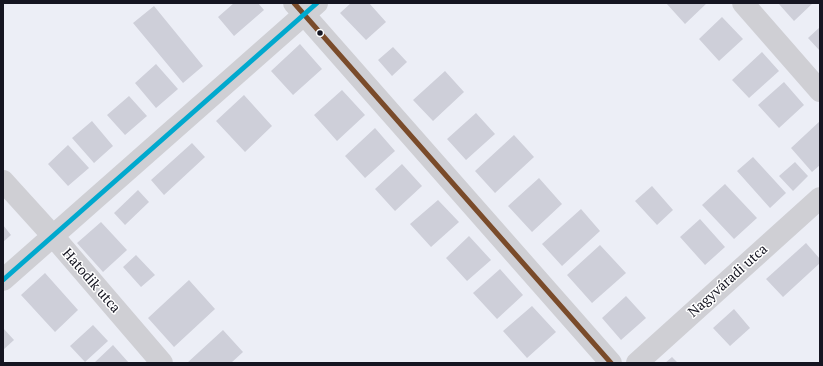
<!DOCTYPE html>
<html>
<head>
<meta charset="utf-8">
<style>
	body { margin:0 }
	#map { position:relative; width:823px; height:366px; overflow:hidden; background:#eceef6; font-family:"PT Serif",serif }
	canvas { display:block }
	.frame { position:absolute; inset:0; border:4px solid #151521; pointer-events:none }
</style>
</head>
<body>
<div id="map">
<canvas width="823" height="366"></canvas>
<div class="frame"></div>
</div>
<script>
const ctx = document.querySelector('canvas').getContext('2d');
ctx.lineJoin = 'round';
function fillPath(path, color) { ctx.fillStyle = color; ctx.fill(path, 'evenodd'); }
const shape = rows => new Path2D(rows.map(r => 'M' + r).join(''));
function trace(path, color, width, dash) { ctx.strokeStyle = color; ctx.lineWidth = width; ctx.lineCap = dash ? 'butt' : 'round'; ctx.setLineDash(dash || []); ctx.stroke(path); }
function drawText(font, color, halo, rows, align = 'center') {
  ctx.font = font + ' "PT Serif",serif'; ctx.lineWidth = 3; ctx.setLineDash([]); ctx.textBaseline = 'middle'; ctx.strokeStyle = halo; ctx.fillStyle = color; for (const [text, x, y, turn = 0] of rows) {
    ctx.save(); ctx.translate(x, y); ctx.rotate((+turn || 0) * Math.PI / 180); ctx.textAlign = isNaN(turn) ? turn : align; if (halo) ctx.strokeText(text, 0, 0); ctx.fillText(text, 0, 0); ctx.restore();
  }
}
fillPath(shape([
	[234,3,258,3,264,10,234,36,218,17],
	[351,3,369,3,386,22,366,40,340,13],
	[666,3,707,3,685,24],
	[778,3,813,3,794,21],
	[154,6,203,66,183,83,133,23],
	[722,17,743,39,719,61,699,39],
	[820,27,820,51,808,38],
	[300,44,322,69,293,95,271,71],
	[393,47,407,62,392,76,378,60],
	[762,52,779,71,749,98,732,80],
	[156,64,178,89,156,108,135,83],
	[445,71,464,92,433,121,413,100],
	[784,82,804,105,779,128,758,105],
	[342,90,365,115,337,141,314,115],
	[244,95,272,126,245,152,216,121],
	[129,96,147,116,125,135,107,115],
	[476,113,495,134,466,160,447,139],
	[92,121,113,146,94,163,72,138],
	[820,121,820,165,812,172,791,148],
	[375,128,395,151,365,178,345,156],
	[514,135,534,157,495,193,475,171],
	[192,143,205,157,164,195,151,180],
	[68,145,89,168,68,186,48,164],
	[753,157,786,193,770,208,737,171],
	[795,162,808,176,793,191,779,176],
	[402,164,422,186,395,211,375,189],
	[539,178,562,204,532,232,508,206],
	[725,184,757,218,734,239,702,205],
	[652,186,673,210,657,225,635,201],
	[138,190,149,202,125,225,114,213],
	[438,200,459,222,431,247,410,224],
	[581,209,600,231,562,266,542,244],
	[700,219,725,247,705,265,680,237],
	[101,222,127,250,103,272,77,243],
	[3,225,11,235,3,242],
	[469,236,491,260,467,281,446,258],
	[806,243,820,259,820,263,783,297,766,279],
	[600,245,626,273,592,303,567,275],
	[136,255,155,275,141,287,123,267],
	[500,269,523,295,497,319,473,293],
	[45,273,78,310,55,332,21,295],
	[189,280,215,309,174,347,148,318],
	[626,296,646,318,621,340,602,318],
	[532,306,556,332,527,358,503,331],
	[734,309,750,328,730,346,713,328],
	[93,325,108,341,85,362,70,346],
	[3,328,14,340,3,350],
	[223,330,243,352,231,363,187,363],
	[113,345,129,363,94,363],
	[672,357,678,363,665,363]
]), '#cecfd9');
trace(shape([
	[294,3,611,363],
	[743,3,820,91],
	[3,181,53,236,162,363],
	[3,280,317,3],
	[637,363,820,198]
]), '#cfcfd4', 22);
trace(shape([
	[294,3,611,363]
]), '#7a4b2a', 5);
trace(shape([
	[3,280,317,3]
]), '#00a9ce', 5);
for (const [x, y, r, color] of [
	[320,33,3.5,"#151521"]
]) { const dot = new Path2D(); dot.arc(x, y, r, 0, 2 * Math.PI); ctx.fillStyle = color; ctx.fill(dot); trace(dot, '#fff', 1.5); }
drawText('14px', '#151521', '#fff', [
	["Hatodik utca",91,281,49],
	["Nagyváradi utca",728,281,-42]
]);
</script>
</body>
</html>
